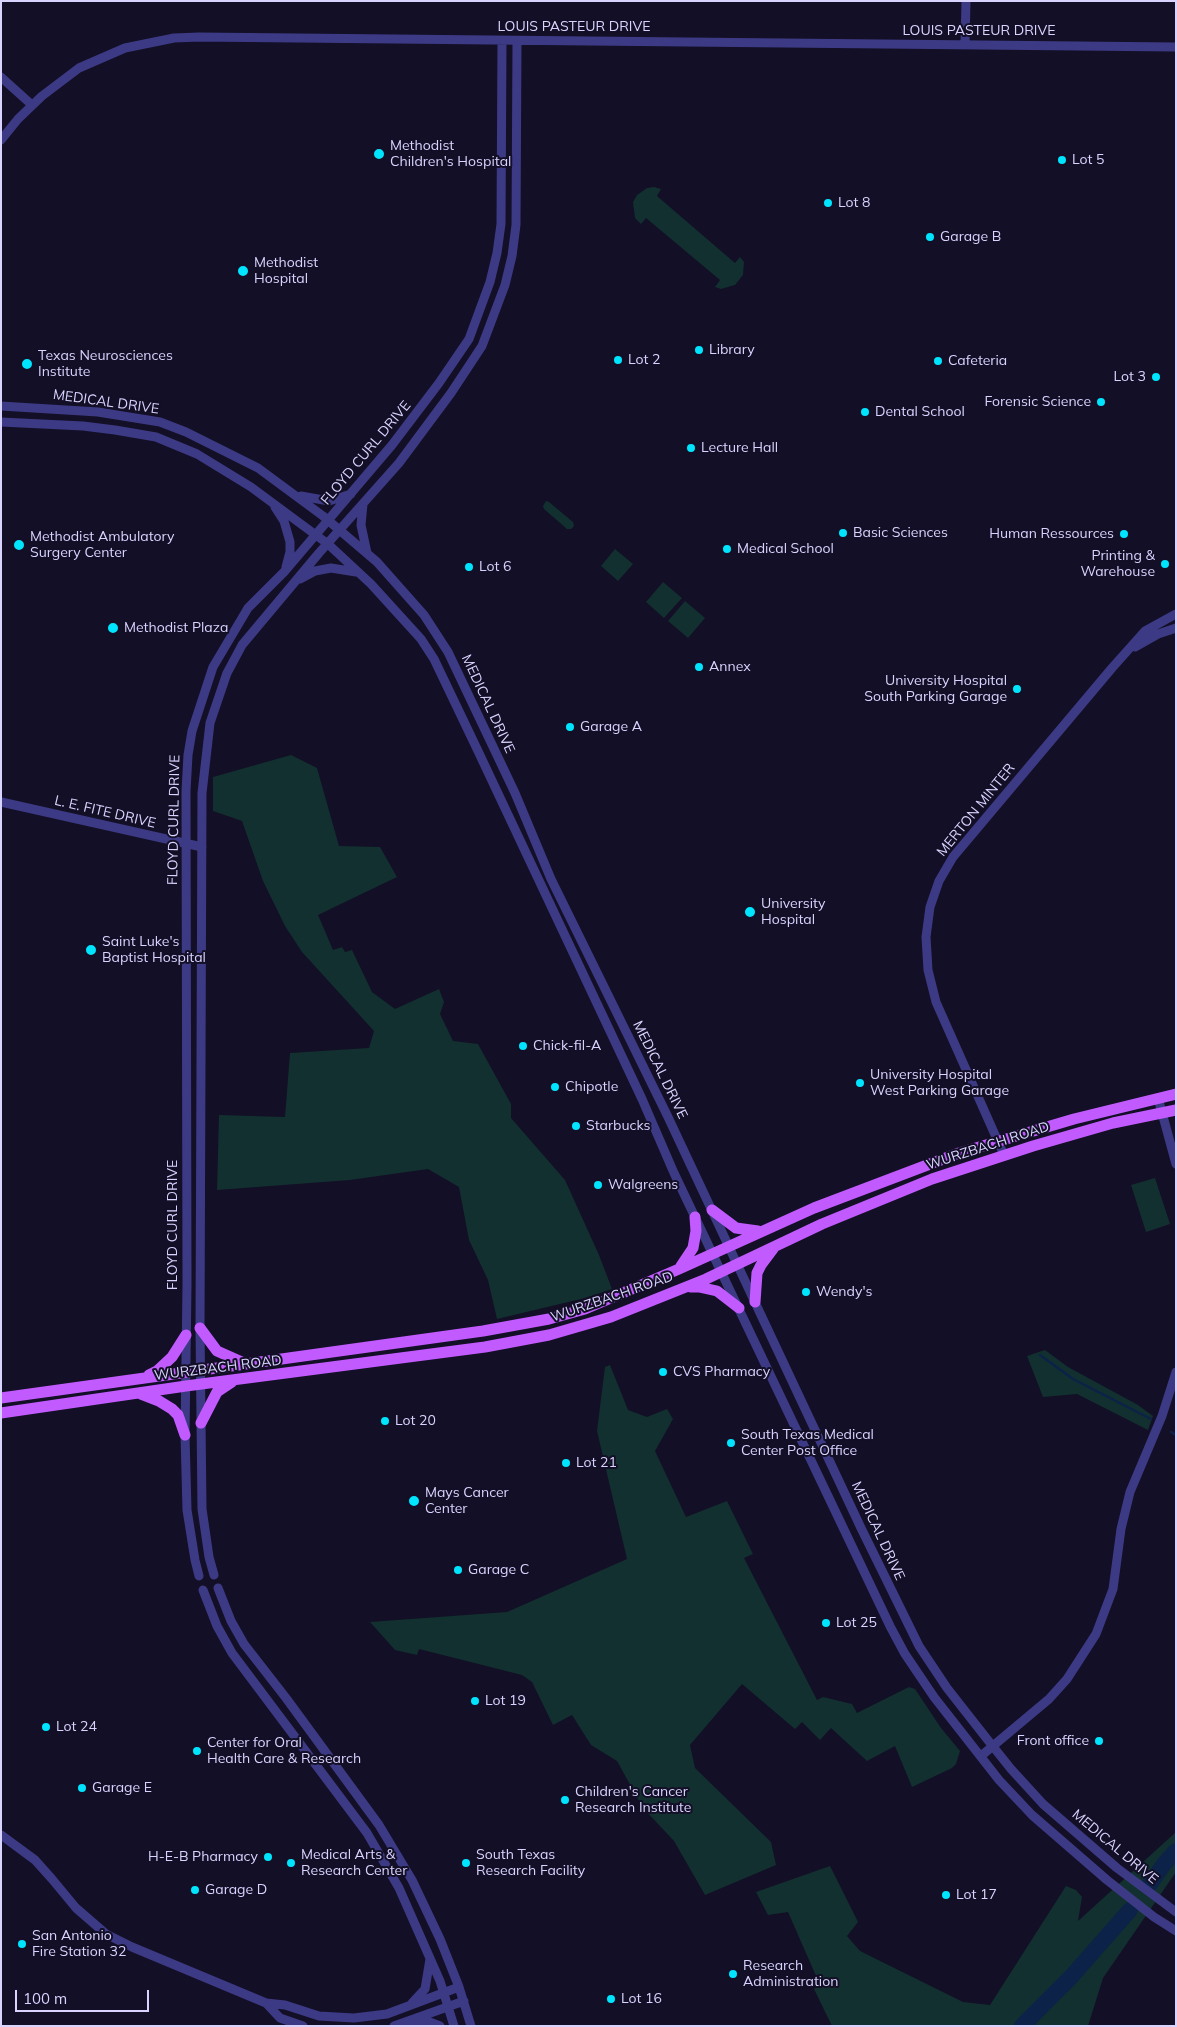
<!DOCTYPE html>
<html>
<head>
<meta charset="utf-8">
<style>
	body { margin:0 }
	#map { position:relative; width:1177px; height:2027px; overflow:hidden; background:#130f26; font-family:Mulish,sans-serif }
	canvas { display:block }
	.frame { position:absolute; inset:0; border:2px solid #d9d4ff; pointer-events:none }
	.scale { position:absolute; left:15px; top:1990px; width:134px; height:22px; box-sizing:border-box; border:2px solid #d9d4ff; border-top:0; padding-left:6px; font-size:15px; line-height:18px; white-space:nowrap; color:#d9d4ff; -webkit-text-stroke:4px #130f26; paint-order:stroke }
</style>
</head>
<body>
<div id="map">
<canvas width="1177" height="2027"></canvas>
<div class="frame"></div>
<div class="scale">100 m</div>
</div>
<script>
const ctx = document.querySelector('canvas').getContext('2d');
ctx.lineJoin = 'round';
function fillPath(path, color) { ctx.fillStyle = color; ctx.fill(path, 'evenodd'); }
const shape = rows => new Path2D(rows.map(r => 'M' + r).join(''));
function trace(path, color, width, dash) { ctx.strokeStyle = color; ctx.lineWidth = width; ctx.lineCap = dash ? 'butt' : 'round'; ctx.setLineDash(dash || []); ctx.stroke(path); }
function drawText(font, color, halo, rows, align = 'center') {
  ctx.font = font + ' Mulish,sans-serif'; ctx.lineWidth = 4; ctx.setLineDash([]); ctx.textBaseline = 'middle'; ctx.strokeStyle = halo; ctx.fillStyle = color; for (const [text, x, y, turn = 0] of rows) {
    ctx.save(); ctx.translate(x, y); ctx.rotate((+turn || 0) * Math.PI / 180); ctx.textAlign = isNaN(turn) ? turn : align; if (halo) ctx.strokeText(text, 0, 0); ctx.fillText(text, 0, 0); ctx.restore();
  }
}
fillPath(shape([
	[654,187,661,189,657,196,735,263,740,257,744,262,743,275,735,285,721,289,715,287,720,280,646,218,641,224,635,218,633,202,637,195,647,188],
	[546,501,549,502,573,522,574,526,571,529,567,529,544,509,543,506],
	[615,549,633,564,618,581,601,566],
	[663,582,682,598,664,618,646,602],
	[685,601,705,618,688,638,668,621],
	[291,755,317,768,339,846,380,847,397,877,318,915,333,950,342,947,345,952,352,950,372,992,395,1009,439,989,444,1002,440,1014,453,1041,478,1044,511,1104,511,1118,565,1180,599,1255,612,1289,585,1298,497,1319,488,1280,469,1240,459,1187,428,1169,350,1180,217,1190,219,1115,285,1117,290,1053,369,1048,374,1031,302,952,285,926,263,881,242,821,213,811,213,777],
	[1155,1178,1170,1224,1146,1232,1131,1185],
	[1045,1350,1068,1367,1138,1405,1153,1416,1148,1430,1077,1394,1043,1397,1027,1356],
	[610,1365,628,1410,647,1417,667,1409,673,1419,655,1451,686,1517,727,1501,753,1554,744,1558,817,1700,823,1697,852,1704,857,1713,909,1687,915,1689,941,1728,960,1751,956,1764,952,1768,912,1787,895,1746,867,1761,831,1728,820,1740,802,1722,795,1729,742,1684,690,1745,695,1768,771,1842,776,1865,705,1895,674,1841,643,1808,617,1761,591,1745,572,1715,553,1725,532,1682,522,1675,419,1649,417,1655,395,1650,370,1622,507,1612,627,1559,597,1431,605,1367],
	[1176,1832,1176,1872,1103,1978,1088,2026,832,2026,814,1989,820,1985,788,1912,768,1915,756,1892,830,1866,858,1922,847,1936,860,1951,963,2002,990,2005,1066,1886,1076,1890,1082,1897,1078,1921]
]), '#12302f');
trace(shape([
	[1040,1355,1073,1379,1151,1419],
	[1171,1432,1176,1435]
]), '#0c2248', 2.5);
trace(shape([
	[1150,1884,1164,1864,1176,1851],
	[1022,2026,1071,1977,1130,1910]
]), '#0c2248', 16);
trace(shape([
	[965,44,966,1],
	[1,77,32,105],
	[1,140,18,119,42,96,79,68,125,48,174,38,199,37,1176,47],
	[1,406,98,412,160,422,186,432,258,468,323,516,377,562,424,615,448,652,515,793,551,879,668,1117,861,1528,919,1646,947,1688,987,1739,1011,1769,1043,1804,1117,1868,1176,1912],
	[1,422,83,426,115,430,156,437,197,454,251,487,328,544,371,584,421,639,434,659,478,751,642,1099,674,1173,890,1626,905,1654,934,1697,999,1780,1032,1815,1107,1880,1154,1917,1176,1931],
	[301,496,329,501,351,494],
	[363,504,361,525,367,553],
	[275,507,284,521,290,542,290,552,286,567],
	[300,579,315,571,331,568,356,572],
	[1135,647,1158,634,1176,628],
	[1,802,202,847],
	[1158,1098,1176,1164],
	[1004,1155,936,1002,928,970,926,937,930,907,939,881,953,857,1112,668,1145,631,1176,614],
	[214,1575,209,1557,202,1509,200,1328,202,793,210,723,227,673,242,645,319,553,399,463,451,393,482,346,505,285,512,256,516,225,517,41],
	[199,1576,195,1560,187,1510,185,1435,187,1284,186,791,188,755,192,731,213,667,248,608,284,572,392,445,439,383,469,339,490,282,497,253,501,224,502,41],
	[218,1588,231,1621,244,1644,286,1698,379,1825,412,1880,440,1939,459,1987,471,2026],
	[203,1590,217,1626,232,1653,367,1833,399,1888,440,1981,454,2026],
	[981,1756,1049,1699,1067,1679,1096,1634,1113,1589,1121,1529,1130,1492,1162,1416,1176,1372],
	[1,1835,35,1860,52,1879,76,1908,106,1934,132,1947,266,2003,285,2005,319,2016,354,2018,387,2014,459,1987],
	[266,2003,280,2018,303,2026],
	[412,2003,425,1989,430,1959],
	[412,2022,427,2021,440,2026],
	[394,2026,464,2001]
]), '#3d3a85', 9);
trace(shape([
	[712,1210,736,1228,758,1231],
	[681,1266,693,1248,696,1231,695,1217],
	[691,1287,699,1287,717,1291,739,1308],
	[755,1302,757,1273,761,1265,773,1249],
	[200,1328,217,1351,244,1363],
	[149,1375,157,1371,172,1357,186,1335],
	[141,1394,159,1401,172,1409,178,1415,185,1435],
	[1,1398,483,1331,549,1319,585,1309,679,1269,814,1208,959,1153,1074,1119,1176,1094],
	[1,1413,186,1386,485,1347,549,1335,611,1317,706,1279,822,1224,932,1179,1033,1146,1113,1123,1176,1110],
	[201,1423,217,1392,232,1382]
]), '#c25bff', 11);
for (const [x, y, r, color] of [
	[379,154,6,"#00e5ff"],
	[1062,160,5,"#00e5ff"],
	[828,203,5,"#00e5ff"],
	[930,237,5,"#00e5ff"],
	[243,271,6,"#00e5ff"],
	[699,350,5,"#00e5ff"],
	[618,360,5,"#00e5ff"],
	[938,361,5,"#00e5ff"],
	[27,364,6,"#00e5ff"],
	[1156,377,5,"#00e5ff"],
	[1101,402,5,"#00e5ff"],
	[865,412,5,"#00e5ff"],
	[691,448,5,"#00e5ff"],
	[843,533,5,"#00e5ff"],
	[1124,534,5,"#00e5ff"],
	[19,545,6,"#00e5ff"],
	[727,549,5,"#00e5ff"],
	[1165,564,5,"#00e5ff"],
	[469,567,5,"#00e5ff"],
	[113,628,6,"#00e5ff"],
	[699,667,5,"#00e5ff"],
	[1017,689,5,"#00e5ff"],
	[570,727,5,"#00e5ff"],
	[750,912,6,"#00e5ff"],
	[91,950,6,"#00e5ff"],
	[523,1046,5,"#00e5ff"],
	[860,1083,5,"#00e5ff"],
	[555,1087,5,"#00e5ff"],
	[576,1126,5,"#00e5ff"],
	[598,1185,5,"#00e5ff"],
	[806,1292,5,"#00e5ff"],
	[663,1372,5,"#00e5ff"],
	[385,1421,5,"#00e5ff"],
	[731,1443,5,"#00e5ff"],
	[566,1463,5,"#00e5ff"],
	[414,1501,6,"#00e5ff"],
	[458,1570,5,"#00e5ff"],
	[826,1623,5,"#00e5ff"],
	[475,1701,5,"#00e5ff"],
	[46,1727,5,"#00e5ff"],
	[1099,1741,5,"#00e5ff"],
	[197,1751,5,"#00e5ff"],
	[82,1788,5,"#00e5ff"],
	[565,1800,5,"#00e5ff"],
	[268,1857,5,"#00e5ff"],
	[291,1863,5,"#00e5ff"],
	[466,1863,5,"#00e5ff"],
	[195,1890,5,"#00e5ff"],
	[946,1895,5,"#00e5ff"],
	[22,1944,5,"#00e5ff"],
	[733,1974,5,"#00e5ff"],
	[611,1999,5,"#00e5ff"]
]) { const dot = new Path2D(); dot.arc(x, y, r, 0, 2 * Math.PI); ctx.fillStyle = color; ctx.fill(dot); trace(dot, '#130f26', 2); }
drawText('14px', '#d9d4ff', '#130f26', [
	["LOUIS PASTEUR DRIVE",574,27],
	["LOUIS PASTEUR DRIVE",979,31],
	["MEDICAL DRIVE",106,402,8],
	["FLOYD CURL DRIVE",366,453,-50],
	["MEDICAL DRIVE",488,704,65],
	["MERTON MINTER",976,810,-51],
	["L. E. FITE DRIVE",105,812,13],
	["FLOYD CURL DRIVE",174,820,-89],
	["MEDICAL DRIVE",660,1070,64],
	["WURZBACH ROAD",988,1146,-18],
	["FLOYD CURL DRIVE",173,1225,-90],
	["WURZBACH ROAD",612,1297,-19],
	["WURZBACH ROAD",218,1368,-7],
	["MEDICAL DRIVE",878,1531,65],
	["MEDICAL DRIVE",1115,1847,40]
]);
drawText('14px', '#d9d4ff', '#130f26', [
	["Methodist",390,146],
	["Children's Hospital",390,162],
	["Lot 5",1072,160],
	["Lot 8",838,203],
	["Garage B",940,237],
	["Methodist",254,263],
	["Hospital",254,279],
	["Library",709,350],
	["Texas Neurosciences",38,356],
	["Institute",38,372],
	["Lot 2",628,360],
	["Cafeteria",948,361],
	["Lot 3",1146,377,"right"],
	["Forensic Science",1091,402,"right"],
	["Dental School",875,412],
	["Lecture Hall",701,448],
	["Basic Sciences",853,533],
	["Human Ressources",1114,534,"right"],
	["Methodist Ambulatory",30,537],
	["Surgery Center",30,553],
	["Medical School",737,549],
	["Printing &",1155,556,"right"],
	["Warehouse",1155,572,"right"],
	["Lot 6",479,567],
	["Methodist Plaza",124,628],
	["Annex",709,667],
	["University Hospital",1007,681,"right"],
	["South Parking Garage",1007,697,"right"],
	["Garage A",580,727],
	["University",761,904],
	["Hospital",761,920],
	["Saint Luke's",102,942],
	["Baptist Hospital",102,958],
	["Chick-fil-A",533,1046],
	["University Hospital",870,1075],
	["West Parking Garage",870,1091],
	["Chipotle",565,1087],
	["Starbucks",586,1126],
	["Walgreens",608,1185],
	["Wendy's",816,1292],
	["CVS Pharmacy",673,1372],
	["Lot 20",395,1421],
	["South Texas Medical",741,1435],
	["Center Post Office",741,1451],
	["Lot 21",576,1463],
	["Mays Cancer",425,1493],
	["Center",425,1509],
	["Garage C",468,1570],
	["Lot 25",836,1623],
	["Lot 19",485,1701],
	["Lot 24",56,1727],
	["Front office",1089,1741,"right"],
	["Center for Oral",207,1743],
	["Health Care & Research",207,1759],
	["Garage E",92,1788],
	["Children's Cancer",575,1792],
	["Research Institute",575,1808],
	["Medical Arts &",301,1855],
	["Research Center",301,1871],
	["South Texas",476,1855],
	["Research Facility",476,1871],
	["H-E-B Pharmacy",258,1857,"right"],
	["Garage D",205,1890],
	["Lot 17",956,1895],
	["San Antonio",32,1936],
	["Fire Station 32",32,1952],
	["Research",743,1966],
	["Administration",743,1982],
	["Lot 16",621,1999]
], 'left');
</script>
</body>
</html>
